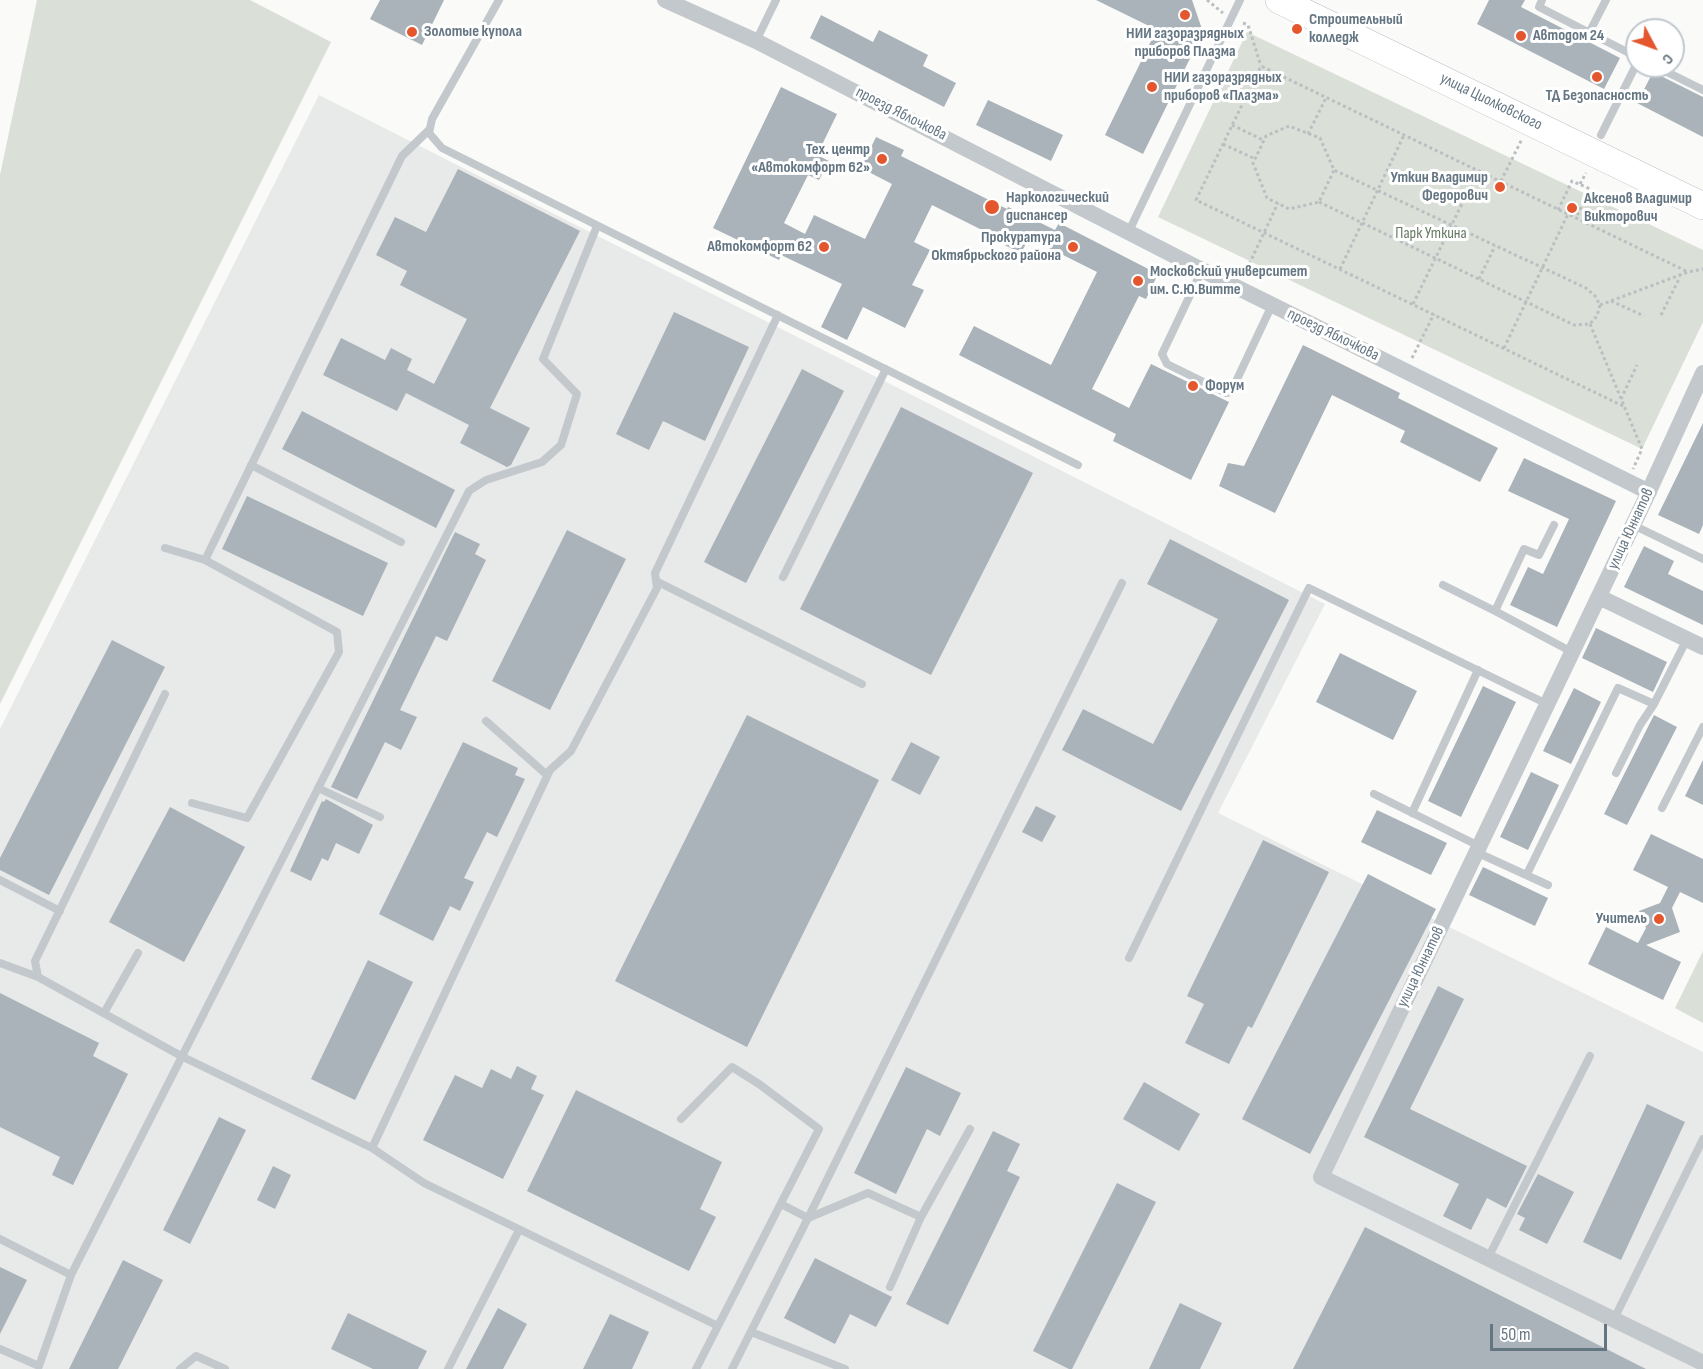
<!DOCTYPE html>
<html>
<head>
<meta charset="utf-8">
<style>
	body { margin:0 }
	#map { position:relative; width:1703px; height:1369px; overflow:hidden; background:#fafaf8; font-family:"Sofia Sans Condensed",sans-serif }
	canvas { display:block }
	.north { position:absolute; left:1625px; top:18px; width:60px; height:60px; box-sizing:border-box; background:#fff; border:2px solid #c1c8cd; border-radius:50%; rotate:131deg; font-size:16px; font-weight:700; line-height:24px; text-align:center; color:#657683 }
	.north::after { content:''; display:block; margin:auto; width:21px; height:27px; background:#e4572e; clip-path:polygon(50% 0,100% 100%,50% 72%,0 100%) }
	.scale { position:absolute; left:1490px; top:1324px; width:117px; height:27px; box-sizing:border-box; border:3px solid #657683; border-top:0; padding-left:8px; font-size:18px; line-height:21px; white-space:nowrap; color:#657683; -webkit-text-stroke:4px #fff; paint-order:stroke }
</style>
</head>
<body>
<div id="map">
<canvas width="1703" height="1369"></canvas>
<div class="north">С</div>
<div class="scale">50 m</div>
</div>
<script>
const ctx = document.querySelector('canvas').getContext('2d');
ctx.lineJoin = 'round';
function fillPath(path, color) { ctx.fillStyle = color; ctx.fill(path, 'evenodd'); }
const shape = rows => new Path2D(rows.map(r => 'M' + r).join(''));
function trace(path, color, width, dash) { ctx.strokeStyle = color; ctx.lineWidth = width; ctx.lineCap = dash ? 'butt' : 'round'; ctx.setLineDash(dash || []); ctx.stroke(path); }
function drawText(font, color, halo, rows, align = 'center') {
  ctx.font = font + ' "Sofia Sans Condensed",sans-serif'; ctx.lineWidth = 6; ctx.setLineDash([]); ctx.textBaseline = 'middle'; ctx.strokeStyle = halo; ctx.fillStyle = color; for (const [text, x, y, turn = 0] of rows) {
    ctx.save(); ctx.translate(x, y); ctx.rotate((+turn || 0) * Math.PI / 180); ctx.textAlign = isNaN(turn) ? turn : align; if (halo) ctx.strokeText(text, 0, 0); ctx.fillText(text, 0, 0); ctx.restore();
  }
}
fillPath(shape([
	[319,95,1325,604,1218,813,1703,1052,1703,1369,0,1369,0,729]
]), '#e8e9e9');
fillPath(shape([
	[37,0,250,0,331,42,0,704,0,175],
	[1247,32,1703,250,1703,322,1642,449,1158,217],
	[1703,951,1703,1023,1675,1008]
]), '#dadfd7');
fillPath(shape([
	[380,0,444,0,422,45,370,19],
	[1096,0,1192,0,1203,32,1143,154,1105,135,1152,39,1147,25],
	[1489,0,1525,0,1521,7,1620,58,1604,89,1477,24],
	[821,15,873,42,879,30,928,55,923,66,956,83,944,107,810,38],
	[1653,72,1703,97,1703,137,1637,103],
	[781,87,837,114,817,155,829,161,819,180,808,175,784,223,805,234,814,215,865,239,892,184,861,168,876,137,904,150,901,156,1007,209,1008,207,1055,230,1059,223,1158,274,1146,299,1139,296,1092,389,1129,408,1151,364,1229,402,1191,480,1113,441,1116,434,959,355,974,326,1051,365,1097,272,1029,238,1021,253,992,239,994,236,932,205,914,242,930,250,912,285,924,290,905,328,863,307,847,340,821,327,842,284,781,255,779,260,713,228],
	[988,100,1063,135,1051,161,976,125],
	[458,169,580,231,490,408,530,428,511,465,507,467,460,443,469,425,406,393,397,411,323,375,341,338,385,360,391,348,412,359,407,370,434,384,467,319,400,285,407,271,376,255,395,217,426,232],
	[674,312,749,347,705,441,663,421,649,450,616,434],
	[1303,345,1400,393,1398,398,1498,448,1480,482,1400,442,1405,431,1332,395,1275,513,1219,486,1228,463,1244,466],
	[802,369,844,391,746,583,704,562],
	[901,407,1033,473,931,675,800,609],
	[302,411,455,490,436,528,282,449],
	[1703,423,1703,525,1699,534,1658,515],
	[1524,458,1616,501,1557,627,1510,605,1528,567,1543,574,1569,519,1508,491],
	[247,496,388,563,363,616,222,549],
	[567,530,626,559,550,710,492,681],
	[455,532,480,544,475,554,486,560,447,641,436,636,400,710,417,717,401,750,385,742,357,799,331,787],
	[1170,539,1289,600,1181,811,1062,750,1083,709,1153,744,1218,619,1147,584],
	[1644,546,1674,561,1668,574,1703,591,1703,625,1624,587],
	[1596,628,1667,662,1653,692,1582,658],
	[112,640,165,667,49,895,0,870,0,858],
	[1340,653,1417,691,1393,740,1316,702],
	[1483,686,1516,702,1461,817,1428,801],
	[1574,688,1601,702,1571,764,1543,751],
	[747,715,879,780,747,1047,615,981],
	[1654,715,1677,727,1627,825,1604,814],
	[463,742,518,768,515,775,525,779,497,837,487,832,464,878,474,882,460,911,450,906,433,941,379,914],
	[911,742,940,757,920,795,891,780],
	[1703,760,1703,805,1685,796],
	[1531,772,1559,785,1528,850,1500,837],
	[326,799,373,825,359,854,336,843,328,861,322,858,311,881,290,871,322,801,324,802],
	[1036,806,1056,816,1042,842,1022,832],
	[170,807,245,847,184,962,109,922],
	[1377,810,1447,843,1431,875,1361,842],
	[1651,834,1703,859,1703,903,1680,892,1672,908,1680,932,1646,945,1681,962,1663,1000,1588,964,1606,927,1638,943,1646,928,1639,911,1660,903,1668,887,1633,870],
	[1263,840,1329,872,1252,1028,1248,1026,1229,1064,1185,1043,1204,1004,1187,996],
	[1483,867,1548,898,1535,926,1469,895],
	[1368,874,1436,909,1310,1154,1242,1119],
	[368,960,413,982,355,1100,311,1079],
	[1438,986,1464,999,1410,1109,1527,1166,1506,1208,1487,1198,1471,1230,1443,1216,1459,1184,1364,1137],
	[0,993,99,1043,93,1056,128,1074,73,1185,52,1175,60,1157,0,1127],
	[517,1066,537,1076,531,1089,544,1095,503,1179,423,1140,455,1075,482,1088,491,1069,511,1079],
	[906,1067,961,1093,940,1136,927,1129,896,1194,854,1173],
	[1144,1082,1200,1114,1179,1151,1123,1119],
	[576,1090,722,1162,700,1209,716,1217,689,1271,527,1191],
	[1647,1104,1685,1122,1621,1260,1583,1242],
	[219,1117,246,1130,190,1244,163,1230],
	[993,1131,1020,1144,1007,1171,1020,1177,948,1325,906,1304],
	[273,1166,291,1175,275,1209,257,1200],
	[1538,1174,1574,1192,1547,1244,1519,1230,1525,1218,1517,1214],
	[1117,1183,1156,1202,1072,1369,1069,1369,1033,1351],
	[1365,1227,1646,1369,1293,1369],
	[815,1258,892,1297,876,1327,850,1314,835,1344,784,1318],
	[123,1260,163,1280,118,1369,69,1369],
	[0,1267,27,1280,0,1334],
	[1180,1303,1222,1323,1200,1369,1149,1369],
	[498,1308,527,1324,503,1369,466,1369],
	[348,1313,427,1351,418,1369,373,1369,331,1349],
	[610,1314,649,1332,632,1369,583,1369]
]), '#aab3b9');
const primary = shape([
	[1279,0,1703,206]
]);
trace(primary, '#b5babe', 28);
trace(shape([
	[1207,0,1223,13],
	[1243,23,1248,25,1261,66],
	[1232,125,1263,140],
	[1308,134,1326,98],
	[1223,144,1255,159],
	[1501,181,1522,139],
	[1580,184,1586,173],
	[1319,202,1574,325,1590,324,1597,316,1600,305,1595,296,1586,288,1334,170,1320,138,1289,126,1266,136,1253,163,1267,198,1289,209,1319,202,1334,170],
	[1558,210,1572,181,1590,189,1576,218],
	[1340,269,1404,135],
	[1244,275,1278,203],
	[1479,279,1495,246],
	[1611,301,1644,316],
	[1413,304,1478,171],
	[1600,305,1688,272,1703,269],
	[1661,315,1680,277],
	[1590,324,1642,449,1633,469],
	[1504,348,1568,214],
	[1412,358,1434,314],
	[1621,399,1637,365],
	[1623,406,1196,200,1223,144,1261,66,1688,272]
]), '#bbbfc2', 3, [3, 3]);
trace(shape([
	[499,0,432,119,429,133,442,148,1078,465],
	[1542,0,1539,7,1637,57],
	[1589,33,1606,0],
	[756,41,776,0],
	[1655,66,1703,90],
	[1601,135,1637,63],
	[1129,231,1240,0],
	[1202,270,1162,354,1167,364,1226,393,1231,392,1272,305],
	[251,465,401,542],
	[1554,525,1539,555,1524,549,1495,611,1572,652],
	[1633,525,1703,559],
	[165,548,205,560,337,632,339,652,247,818,192,803],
	[205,560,402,156,429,130],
	[783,577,886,369],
	[656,581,862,684],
	[1443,585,1495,611],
	[165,694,35,961,38,977,183,1057,372,1148,550,770,571,751,657,588,655,573,778,315],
	[486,721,547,775],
	[1616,773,1640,725,1654,704],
	[318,788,380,817],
	[1374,794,1479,846],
	[1662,808,1703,727],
	[1412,813,1478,670],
	[1476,852,1548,885],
	[1527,874,1618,688,1654,704,1687,639],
	[0,880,60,911],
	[1129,958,1309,588,1547,704],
	[0,963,38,977],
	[104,1013,138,953],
	[681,1119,732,1067,759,1084,819,1129,718,1326],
	[372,1148,424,1183,718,1326,696,1369],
	[781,1204,808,1218,1122,583],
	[921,1217,970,1129],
	[0,1239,71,1275,39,1366,0,1349],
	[1488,1258,1590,1056],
	[71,1275,469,491,486,480,542,462,561,445,577,394,543,359,597,226],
	[1614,1319,1703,1139],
	[751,1332,845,1369],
	[180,1369,196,1356,225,1369],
	[448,1369,519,1230],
	[732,1369,808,1218,868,1193,921,1217,890,1287]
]), '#c3c8cc', 8);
trace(shape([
	[665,0,756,41,1202,270,1649,492],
	[1703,373,1644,502,1321,1177,1703,1363],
	[1599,597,1703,647]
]), '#c3c8cc', 16);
trace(primary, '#fff', 27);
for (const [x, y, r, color] of [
	[1185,15,6,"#e4572e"],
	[1297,29,6,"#e4572e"],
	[412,32,6,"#e4572e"],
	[1521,36,6,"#e4572e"],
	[1597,77,6,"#e4572e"],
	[1152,87,6,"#e4572e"],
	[882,159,6,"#e4572e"],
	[1500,187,6,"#e4572e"],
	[992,207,8,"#e4572e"],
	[1572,208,6,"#e4572e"],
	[824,247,6,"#e4572e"],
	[1073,247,6,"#e4572e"],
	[1138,281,6,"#e4572e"],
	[1193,386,6,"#e4572e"],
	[1659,919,6,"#e4572e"]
]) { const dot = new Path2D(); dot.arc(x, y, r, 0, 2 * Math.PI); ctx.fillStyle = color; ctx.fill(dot); trace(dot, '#fff', 2); }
drawText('bold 16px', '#657683', '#fff', [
	["Строительный",1309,20],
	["колледж",1309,38],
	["Золотые купола",424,32],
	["НИИ газоразрядных",1185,34,"center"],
	["приборов Плазма",1185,52,"center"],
	["Автодом 24",1533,36],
	["НИИ газоразрядных",1164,78],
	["приборов «Плазма»",1164,96],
	["ТД Безопасность",1597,96,"center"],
	["Тех. центр",870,150,"right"],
	["«Автокомфорт 62»",870,168,"right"],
	["Уткин Владимир",1488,178,"right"],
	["Федорович",1488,196,"right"],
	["Наркологический",1006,198],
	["диспансер",1006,216],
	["Аксенов Владимир",1584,199],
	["Викторович",1584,217],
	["Прокуратура",1061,238,"right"],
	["Октябрьского района",1061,256,"right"],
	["Автокомфорт 62",812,247,"right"],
	["Московский университет",1150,272],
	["им. С.Ю.Витте",1150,290],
	["Форум",1205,386],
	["Учитель",1647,919,"right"]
], 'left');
drawText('16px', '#657683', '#fff', [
	["улица Циолковского",1491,102,26],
	["проезд Яблочкова",901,114,27],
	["проезд Яблочкова",1333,335,26],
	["улица Юннатов",1631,529,-65],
	["улица Юннатов",1421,967,-64]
]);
drawText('16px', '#687a64', '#fff', [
	["Парк Уткина",1431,234]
]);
</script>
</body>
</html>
